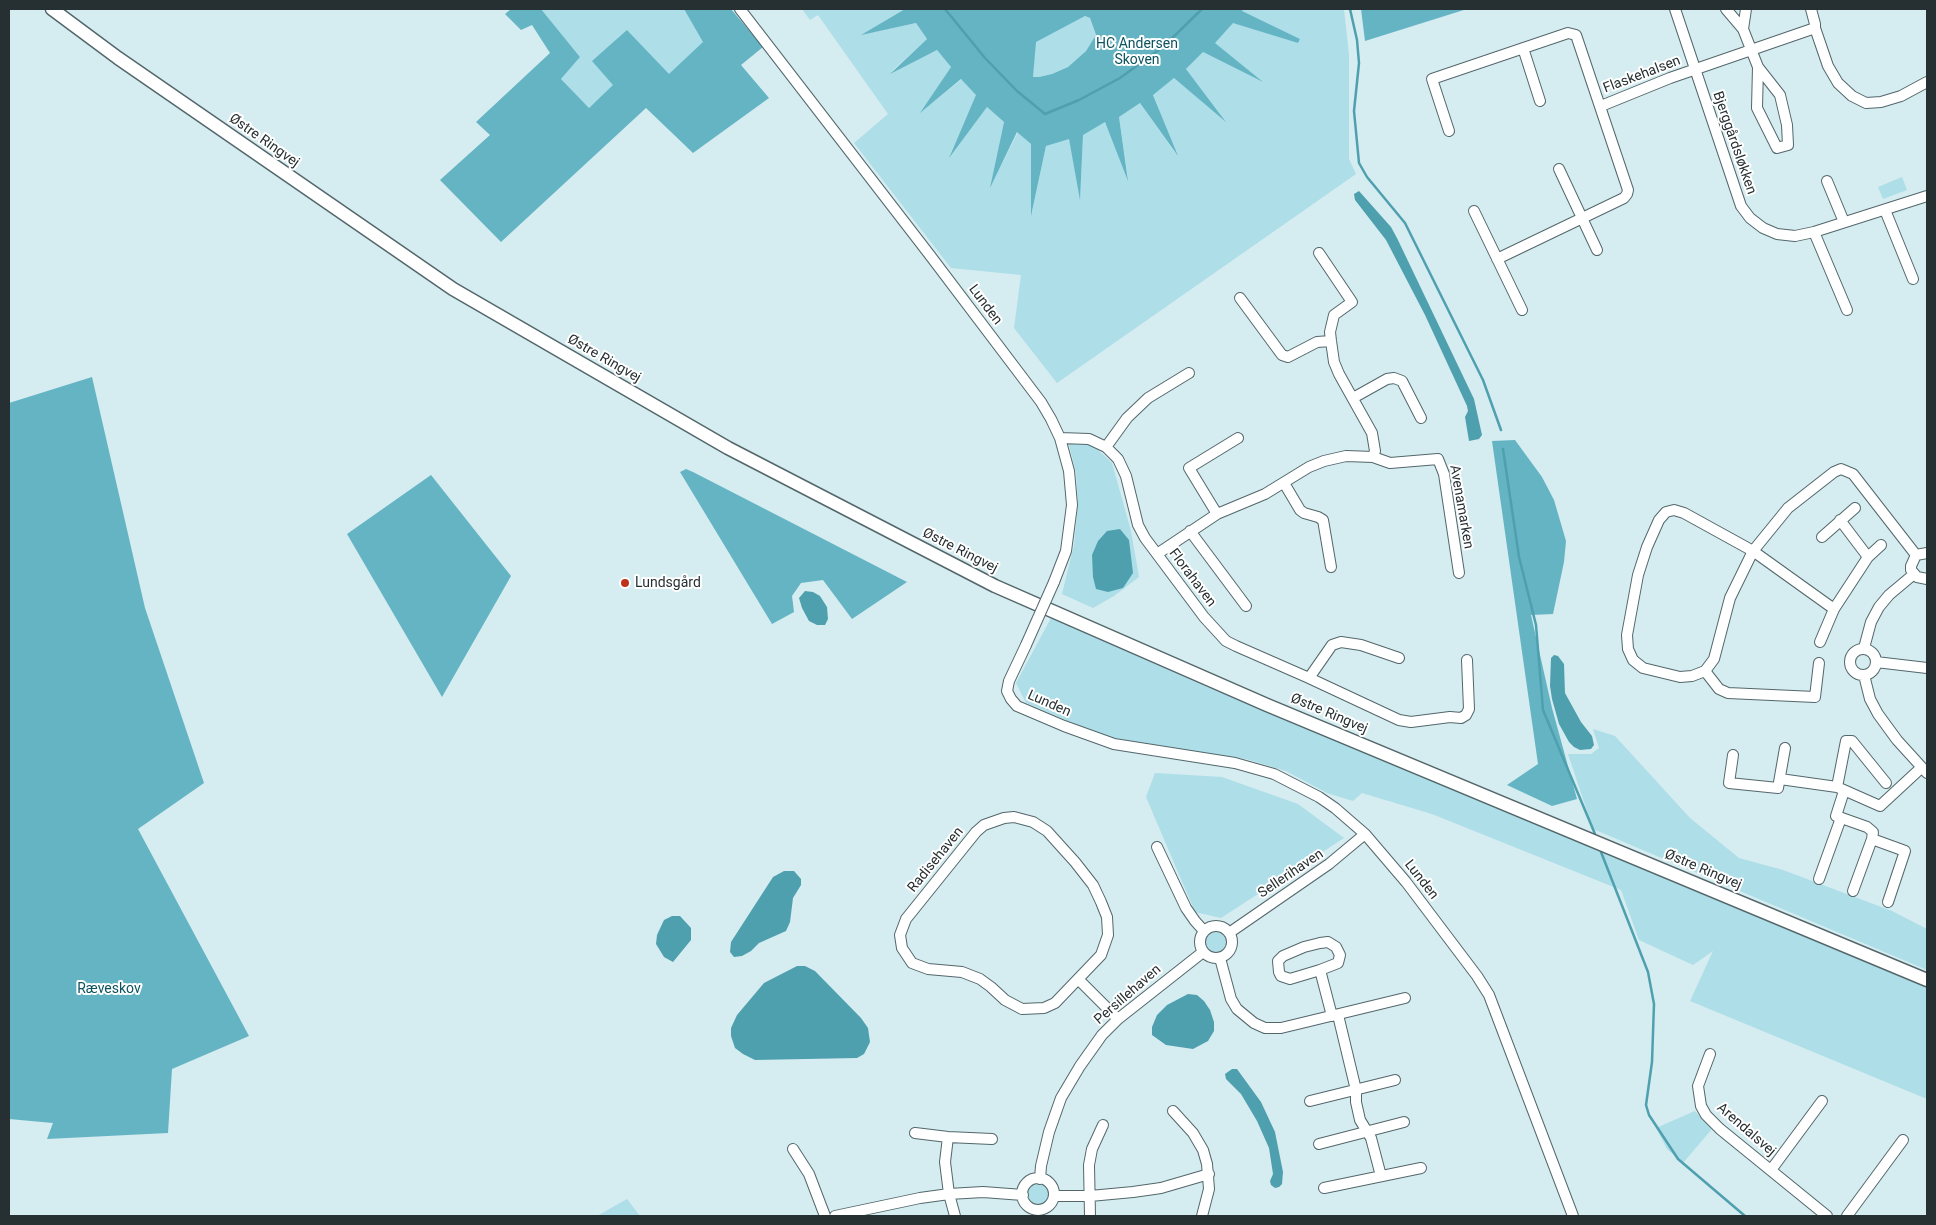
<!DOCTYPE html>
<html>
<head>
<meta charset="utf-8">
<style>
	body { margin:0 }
	#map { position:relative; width:1936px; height:1225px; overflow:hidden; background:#d5ecf0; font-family:Roboto,sans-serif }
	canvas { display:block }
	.frame { position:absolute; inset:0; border:10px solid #262f31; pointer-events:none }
</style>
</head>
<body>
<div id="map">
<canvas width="1936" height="1225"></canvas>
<div class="frame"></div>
</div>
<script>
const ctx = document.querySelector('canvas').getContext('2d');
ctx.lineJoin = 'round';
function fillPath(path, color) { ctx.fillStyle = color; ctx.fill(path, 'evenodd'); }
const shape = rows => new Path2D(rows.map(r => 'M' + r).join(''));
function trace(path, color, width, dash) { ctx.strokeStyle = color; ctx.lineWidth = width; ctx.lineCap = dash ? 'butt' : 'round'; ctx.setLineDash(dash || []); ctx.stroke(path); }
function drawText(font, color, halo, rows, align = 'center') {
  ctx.font = font + ' Roboto,sans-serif'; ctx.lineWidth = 4; ctx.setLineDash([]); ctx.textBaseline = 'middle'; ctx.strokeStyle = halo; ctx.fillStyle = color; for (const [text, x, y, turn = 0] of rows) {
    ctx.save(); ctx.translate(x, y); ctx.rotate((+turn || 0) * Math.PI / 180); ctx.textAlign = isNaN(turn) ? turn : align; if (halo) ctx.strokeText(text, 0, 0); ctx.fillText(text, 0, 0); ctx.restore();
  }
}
fillPath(shape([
	[541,9,684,9,704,42,669,75,627,30,614,85,589,108,561,79,580,57],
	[802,9,905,9,863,34,916,23,927,39,891,72,937,50,951,67,922,111,962,79,977,95,950,155,987,107,1004,122,991,185,1018,132,1031,144,1032,212,1046,146,1069,138,1080,197,1083,134,1105,122,1128,178,1119,117,1140,103,1176,154,1153,94,1174,78,1224,119,1186,69,1203,52,1261,81,1214,43,1233,22,1298,43,1300,39,1241,11,1243,9,1344,9,1349,55,1349,159,1356,174,1057,383,1014,328,1021,275,951,268,854,143,888,114,818,15,810,20],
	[1085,16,1090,18,1096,36,1086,51,1068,67,1052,74,1039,77,1033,77,1035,42],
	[1902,177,1907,190,1883,199,1878,187],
	[1079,442,1095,447,1112,463,1131,531,1139,577,1114,596,1093,608,1062,594,1074,545,1078,504,1076,473,1069,445],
	[1051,618,1207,687,1927,988,1927,1099,1690,1001,1713,951,1693,965,1639,940,1621,890,1432,814,1362,793,1353,801,1327,793,1286,771,1246,759,1113,740,1026,703,1016,683],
	[1593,729,1615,736,1690,818,1739,858,1783,870,1892,911,1927,929,1927,970,1593,829,1568,754,1591,754,1599,748],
	[1155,773,1222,777,1298,804,1344,838,1221,918,1195,912,1146,797],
	'1206 942a10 10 0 1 1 20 0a10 10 0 1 1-20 0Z',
	[1695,1111,1712,1129,1683,1163,1667,1149,1656,1128],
	'1028 1194a10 10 0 1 1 20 0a10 10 0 1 1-20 0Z',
	[627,1199,640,1216,597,1216]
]), '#aedee8');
fillPath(shape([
	[511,9,541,9,580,57,561,79,589,108,613,85,592,61,627,30,669,74,703,42,684,9,731,9,763,47,741,65,769,98,693,153,646,108,501,242,440,180,490,135,476,122,550,53,532,25,521,30,505,14],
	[905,9,1243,9,1242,11,1300,39,1298,43,1233,23,1215,43,1263,82,1203,52,1186,69,1226,122,1174,78,1153,95,1178,156,1140,103,1119,117,1128,181,1105,122,1083,135,1080,200,1069,139,1046,146,1031,216,1031,144,1017,132,990,188,1004,122,987,107,949,158,976,95,961,79,920,113,951,67,937,50,890,74,927,39,916,23,861,35],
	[1085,16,1090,18,1096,35,1086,51,1068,67,1052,74,1039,77,1033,77,1036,42],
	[1361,9,1467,9,1365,41],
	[92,377,145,608,204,783,138,829,249,1036,172,1069,168,1133,47,1139,53,1123,9,1119,9,403],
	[1515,440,1542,477,1554,500,1566,541,1564,562,1553,614,1531,615,1552,708,1577,799,1552,806,1507,785,1538,764,1492,441],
	[686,469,693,472,907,582,852,619,823,580,801,583,792,596,794,612,772,624,680,472],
	[431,475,511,576,442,697,347,534]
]), '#64b4c4');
fillPath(shape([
	[1359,191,1391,227,1397,238,1474,399,1482,435,1479,439,1469,441,1465,417,1468,411,1467,406,1425,315,1386,240,1355,200,1354,194],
	[1120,529,1129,540,1133,573,1123,588,1108,592,1096,589,1093,577,1092,555,1098,541,1107,531],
	[805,591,813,592,820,596,827,607,828,619,825,625,817,625,809,621,802,608,799,598],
	[1554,655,1558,656,1564,664,1565,693,1581,722,1592,736,1594,745,1591,749,1580,750,1574,747,1569,742,1559,724,1552,699,1550,686,1551,658],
	[784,871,794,871,801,879,801,885,793,898,790,922,786,931,759,943,751,951,742,956,734,957,730,952,731,942,773,877],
	[672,916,680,916,691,928,691,940,673,962,664,957,656,944,657,935,664,920],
	[797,966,805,966,815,971,861,1018,868,1028,870,1042,864,1054,857,1058,755,1060,743,1054,735,1048,731,1036,731,1028,737,1015,764,983],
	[1188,994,1197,995,1204,1001,1210,1010,1214,1022,1214,1031,1208,1041,1193,1049,1166,1045,1152,1035,1152,1027,1157,1015,1167,1005],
	[1232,1069,1237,1069,1261,1102,1275,1132,1283,1172,1282,1184,1279,1187,1275,1188,1271,1185,1270,1181,1273,1174,1269,1148,1257,1121,1241,1094,1226,1079,1225,1074]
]), '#4fa0af');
trace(shape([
	[945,9,985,58,1017,91,1045,114,1079,100,1120,78,1164,46,1202,9],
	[1350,9,1357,40,1359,63,1354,111,1359,163,1367,177,1405,223,1483,380,1501,430],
	[1503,449,1519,557,1536,625,1543,710,1595,834],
	[1601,852,1648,972,1654,1004,1652,1062,1646,1105,1649,1115,1678,1159,1745,1216]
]), '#4fa0af', 2.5);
const minor = shape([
	[740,9,929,254,1041,402,1051,419,1060,438,1069,471,1072,505,1066,551,1054,582],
	[1675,9,1741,206,1750,218,1763,228,1777,234,1795,236,1814,232,1927,196],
	[1726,9,1743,29,1758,67,1780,95,1787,125,1788,145,1777,148,1757,108,1758,67],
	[1811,9,1815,24,1815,28],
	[1743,29,1746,9],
	[1523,48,1540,101],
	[1601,106,1670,78,1815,28,1828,66,1838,83,1852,96,1866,103,1881,102,1901,96,1927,82],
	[1449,131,1432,79,1568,33,1576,35,1628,190,1627,194,1624,198,1497,259],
	[1559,169,1597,250],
	[1827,181,1844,222],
	[1885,210,1913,279],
	[1474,211,1522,310],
	[1814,232,1847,310],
	[1319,253,1352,302,1334,315,1330,332,1331,341,1334,362,1339,374,1372,433,1375,451,1373,457],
	[1240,298,1282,355,1288,357,1317,342,1331,341],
	[1353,398,1387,379,1394,378,1402,381,1421,418],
	[1060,438,1089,439,1106,447,1118,459,1126,476,1138,525,1145,538,1204,617,1226,641,1236,646,1309,678,1399,720,1411,722,1450,717,1461,718,1466,715,1469,709,1467,660],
	[1106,447,1127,418,1148,398,1189,373],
	[1284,483,1300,510,1304,513,1318,517,1323,520,1331,567],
	[1217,514,1189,468,1238,438],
	[1840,520,1868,557],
	[1190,531,1246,606],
	[1822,537,1855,508],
	[1927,553,1916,555,1911,566,1911,570,1917,577,1927,579],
	[1157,554,1217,514,1265,494,1309,467,1324,461,1346,456,1373,457,1390,463,1438,459,1444,474,1459,573],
	[1834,609,1753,551,1684,513,1674,510,1666,512,1659,520,1647,547,1638,575,1627,635,1628,649,1633,660,1643,668,1680,677,1692,676,1705,671,1714,659,1730,598,1753,551,1788,508,1834,472,1841,469,1853,474,1916,555],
	[1820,642,1834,609,1868,557,1881,545],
	[1026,645,1009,681,1007,691,1011,699,1017,706,1064,726,1114,744,1235,763,1274,774,1319,797,1335,808,1365,834,1406,882,1477,976,1489,995,1573,1216],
	[1864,648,1871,622,1879,607,1889,595,1914,574],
	'1850 662a13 13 0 1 1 26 0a13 13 0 1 1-26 0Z',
	[1876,662,1927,668],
	[1705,671,1719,689,1728,693,1815,697,1819,663],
	[1864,675,1870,699,1878,714,1897,740,1927,773],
	[1309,678,1332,645,1341,642,1361,645,1399,658],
	[1733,755,1729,783,1778,788,1785,748],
	[1780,779,1837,787,1880,806,1921,768],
	[1837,787,1846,741,1852,741,1886,783],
	[1844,791,1836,816,1867,827,1873,832,1872,839,1853,891],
	[1872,839,1905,851,1888,902],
	[1157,847,1186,908,1195,921,1204,931],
	[1819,879,1841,818],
	'1200 942a16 16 0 1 1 32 0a16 16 0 1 1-32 0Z',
	[1229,933,1329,864,1365,834],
	[1220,958,1231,999,1237,1009,1254,1023,1265,1028,1281,1028,1405,998],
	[1320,970,1290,979,1281,976,1279,972,1278,961,1283,956,1304,947,1320,943,1328,942,1336,947,1340,955,1338,963,1320,970,1332,1016],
	[1078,979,1055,1003,1044,1008,1022,1009,1005,1000,991,987,980,979,962,972,928,969,912,963,902,948,900,935,906,919,976,832,984,825,1004,818,1014,817,1033,822,1047,831,1075,862,1093,885,1101,902,1107,917,1108,935,1101,955,1078,979,1118,1019],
	[1338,1015,1356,1090,1356,1102,1360,1120,1371,1138,1381,1176],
	[1710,1054,1698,1086,1701,1106,1706,1115,1720,1129,1827,1216],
	[1310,1101,1395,1080],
	[1173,1111,1193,1133,1203,1150,1207,1164,1209,1189,1202,1216],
	[915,1133,948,1137,992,1139],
	[948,1137,945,1162,949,1194,955,1216],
	[1319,1144,1404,1122],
	[793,1149,809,1174,825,1216],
	[1771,1170,1822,1101],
	'1022 1194a16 16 0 1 1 32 0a16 16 0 1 1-32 0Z',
	[1040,1179,1041,1166,1049,1132,1061,1098,1080,1066,1102,1035,1118,1019,1203,952],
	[1324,1188,1421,1168],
	[1054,1196,1090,1196,1133,1192,1161,1188,1209,1174],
	[835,1216,920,1198,949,1194,983,1192,1023,1195],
	[1090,1216,1089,1165,1092,1149,1103,1125],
	[1847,1216,1903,1140]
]);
const major = shape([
	[52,9,118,58,453,289,728,448,995,586,1267,705,1927,980]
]);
trace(minor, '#53676b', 12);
trace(major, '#53676b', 15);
trace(minor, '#fff', 10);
trace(major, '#fff', 12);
const minorBridge = shape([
	[1026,645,1054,582]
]);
trace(minorBridge, '#53676b', 12, []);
trace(minorBridge, '#fff', 10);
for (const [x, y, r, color] of [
	[625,583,5,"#bd311d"]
]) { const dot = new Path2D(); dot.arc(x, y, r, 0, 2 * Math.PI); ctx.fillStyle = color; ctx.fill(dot); trace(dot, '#fff', 2); }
drawText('14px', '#0b535e', '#fff', [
	["HC Andersen",1137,44],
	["Skoven",1137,60],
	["Ræveskov",109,989]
]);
drawText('14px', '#262f31', '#fff', [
	["Flaskehalsen",1642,75,-21],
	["Østre Ringvej",264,141,35],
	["Bjerggårdsløkken",1734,143,71],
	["Lunden",985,305,53],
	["Østre Ringvej",604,359,30],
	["Avenamarken",1461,507,80],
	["Østre Ringvej",960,551,27],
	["Florahaven",1192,578,53],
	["Lunden",1049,704,24],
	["Østre Ringvej",1329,714,23],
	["Radisehaven",936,860,-51],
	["Østre Ringvej",1703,870,23],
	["Sellerihaven",1291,874,-34],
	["Lunden",1421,880,52],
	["Persillehaven",1128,995,-41],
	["Arendalsvej",1746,1130,41]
]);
drawText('14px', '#262f31', '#fff', [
	["Lundsgård",635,583]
], 'left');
</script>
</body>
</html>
